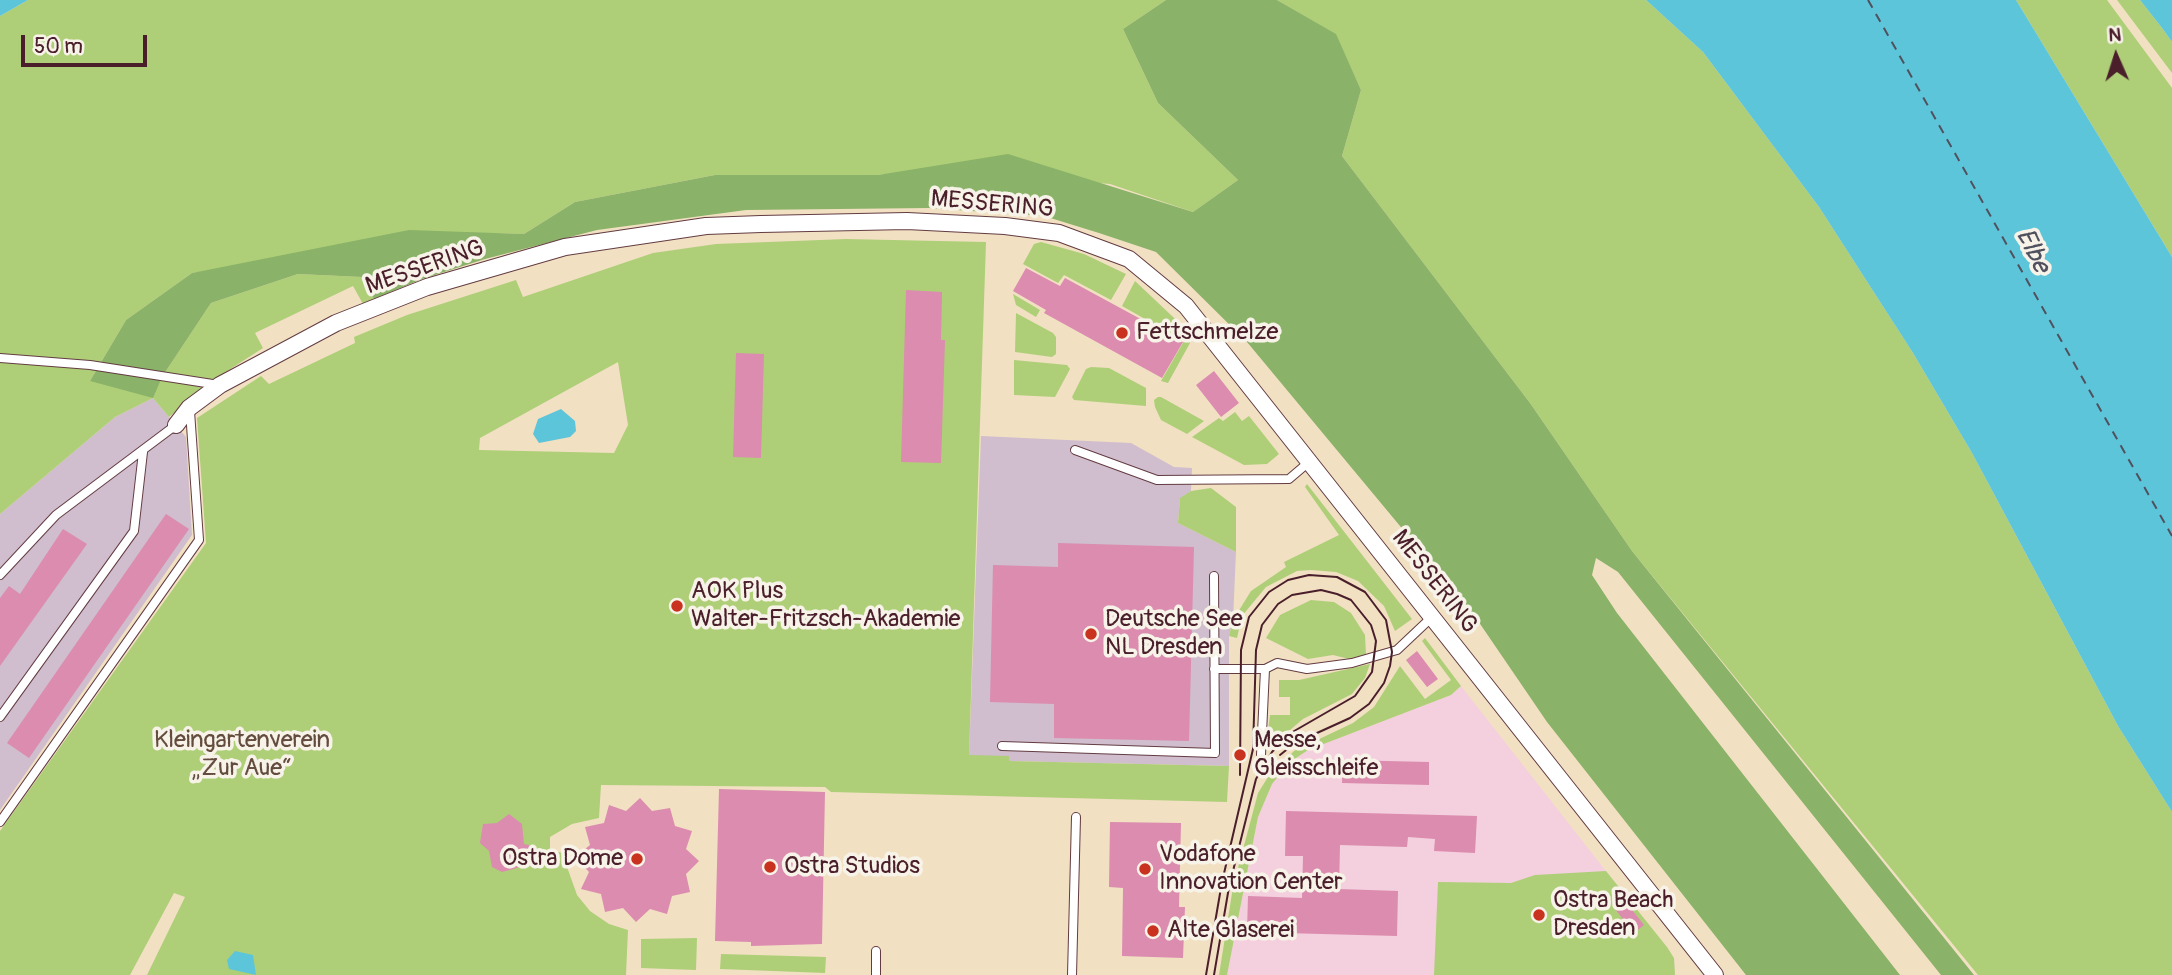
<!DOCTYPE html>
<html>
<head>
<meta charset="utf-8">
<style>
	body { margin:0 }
	#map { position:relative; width:2172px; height:975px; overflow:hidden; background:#f2e0c3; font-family:Pangolin,sans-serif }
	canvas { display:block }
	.north { position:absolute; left:2081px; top:21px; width:70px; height:70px; -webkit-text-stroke:5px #f7f3e8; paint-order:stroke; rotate:357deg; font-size:19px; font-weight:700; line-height:28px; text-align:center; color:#4a1f2b }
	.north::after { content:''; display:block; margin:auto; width:24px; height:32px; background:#4a1f2b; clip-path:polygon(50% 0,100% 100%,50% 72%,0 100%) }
	.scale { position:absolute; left:21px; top:35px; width:126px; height:32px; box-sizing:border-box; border:4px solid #4a1f2b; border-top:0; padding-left:9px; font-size:21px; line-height:24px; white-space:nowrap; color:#4a1f2b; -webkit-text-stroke:5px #f7f3e8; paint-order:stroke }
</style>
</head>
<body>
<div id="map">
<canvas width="2172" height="975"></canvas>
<div class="north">N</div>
<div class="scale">50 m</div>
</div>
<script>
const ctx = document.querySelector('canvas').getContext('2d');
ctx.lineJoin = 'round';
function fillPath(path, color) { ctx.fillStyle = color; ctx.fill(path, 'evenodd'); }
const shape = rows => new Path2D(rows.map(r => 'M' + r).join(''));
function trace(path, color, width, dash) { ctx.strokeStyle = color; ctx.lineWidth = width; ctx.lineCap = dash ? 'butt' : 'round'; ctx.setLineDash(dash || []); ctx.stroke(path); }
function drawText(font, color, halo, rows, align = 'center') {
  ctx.font = font + ' Pangolin,sans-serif'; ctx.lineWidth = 7; ctx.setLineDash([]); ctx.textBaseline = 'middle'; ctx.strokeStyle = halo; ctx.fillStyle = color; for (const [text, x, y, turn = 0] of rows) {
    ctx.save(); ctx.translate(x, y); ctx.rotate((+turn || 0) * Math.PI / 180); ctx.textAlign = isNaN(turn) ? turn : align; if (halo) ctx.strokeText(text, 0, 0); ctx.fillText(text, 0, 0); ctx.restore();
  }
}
fillPath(shape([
	[1461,686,1674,958,1675,975,1227,975,1258,817,1272,784,1290,762,1308,750,1451,695]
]), '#f4cfdd');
fillPath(shape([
	[153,398,186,437,192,535,0,810,0,514,115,417],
	[981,436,1131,443,1174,467,1192,468,1191,491,1180,499,1178,523,1236,552,1233,620,1229,636,1229,766,1009,761,1009,756,969,756]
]), '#d0bdcd');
fillPath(shape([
	[28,0,1166,0,1123,29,1158,103,1238,180,1193,212,1110,184,931,169,878,175,715,175,575,202,524,234,487,233,192,273,126,320,90,381,162,377,211,303,298,274,362,277,374,299,363,304,353,286,255,333,263,348,207,384,169,417,153,398,115,417,0,514,0,16],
	[1277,0,1646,0,1703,52,1819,207,1913,353,1972,453,2118,726,2172,812,2172,975,1978,975,1632,551,1530,403,1342,156,1361,90,1335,34],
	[2016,0,2107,0,2172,88,2172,257],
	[2117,0,2140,0,2162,28,2172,42,2172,73],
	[846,239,986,242,969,755,1009,756,1009,761,1229,766,1227,802,831,792,825,787,601,785,599,818,572,824,550,837,550,850,567,854,566,864,577,895,590,911,609,924,628,930,626,975,147,975,185,897,174,893,130,975,0,975,0,831,206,543,197,418,261,376,269,384,355,343,354,337,407,315,516,280,523,297,653,253,716,244],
	[618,362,628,425,614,453,479,450,480,438],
	[1041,242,1084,254,1126,274,1111,300,1064,275,1058,283,1023,264,1034,244],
	[1135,281,1190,333,1190,343,1168,383,1161,381,1184,341,1122,306],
	[1013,294,1040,310,1036,317,1016,305],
	[1016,313,1053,333,1056,337,1056,354,1052,357,1015,352],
	[1014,360,1067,365,1070,369,1055,397,1014,395],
	[1091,367,1109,368,1146,388,1146,406,1074,400,1072,397,1086,369],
	[1158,397,1161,397,1204,421,1187,434,1161,420,1155,407,1154,400],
	[1235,412,1242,421,1249,416,1279,454,1267,464,1244,465,1192,437,1219,418,1223,421],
	[1307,484,1412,619,1395,631,1384,606,1358,581,1336,572,1311,570,1297,571,1266,587,1242,616,1237,638,1229,636,1233,620,1251,591,1286,567,1284,562,1339,535,1305,487],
	[1211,488,1236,507,1236,552,1178,523,1180,498,1191,491],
	[1311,600,1334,602,1351,613,1365,635,1366,655,1349,659,1333,655,1308,659,1266,638,1280,615],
	[1425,638,1461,686,1451,695,1308,750,1290,762,1272,784,1258,817,1227,975,1219,975,1233,887,1258,793,1268,777,1294,751,1353,723,1374,707,1400,666,1425,699,1451,680,1422,641],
	[1370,664,1365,678,1352,694,1303,719,1270,747,1266,746,1270,715,1290,715,1290,697,1279,697,1279,680,1299,680],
	[1606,871,1667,947,1674,958,1675,975,1434,975,1438,882,1511,883,1535,875],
	[697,938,696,970,641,968,641,939],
	[721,954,826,957,825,973,720,969]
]), '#aecf78');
fillPath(shape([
	[1166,0,1277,0,1336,34,1361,90,1342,156,1530,403,1632,551,1974,975,1941,975,1618,572,1596,558,1592,575,1617,613,1900,975,1746,975,1547,722,1474,615,1247,342,1156,252,1099,233,1044,216,929,208,746,210,597,230,485,259,422,279,374,299,362,277,298,274,211,303,162,377,153,398,90,381,126,320,192,273,409,230,524,234,575,202,715,175,878,175,1008,154,1193,212,1238,180,1158,103,1123,29]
]), '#8ab268');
fillPath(shape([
	[0,0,28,0,0,16],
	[1646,0,2016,0,2172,257,2172,812,2118,726,1972,453,1913,353,1819,207,1703,52],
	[2140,0,2172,0,2172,42,2162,28],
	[561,409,575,421,576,431,570,437,539,443,533,434,538,419],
	[235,951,253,955,256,975,229,969,227,960]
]), '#5dc5d9');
trace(shape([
	[1868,0,2172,536]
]), '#50515f', 2, [9, 7]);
fillPath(shape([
	[1026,268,1060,286,1065,278,1183,342,1162,378,1044,313,1046,310,1013,291],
	[906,290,942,292,941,340,945,340,941,463,901,462],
	[736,353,764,354,761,458,733,457],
	[1214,371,1239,403,1221,417,1196,385],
	[166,514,189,529,29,758,7,743],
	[63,529,87,544,0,666,0,598,9,586,20,594],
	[1058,543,1194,547,1189,741,1054,738,1054,704,990,702,993,565,1058,567],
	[1417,651,1438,679,1427,687,1406,660],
	[1343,760,1429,762,1429,785,1342,783],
	[719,789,825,792,822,944,751,946,751,942,715,941],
	[640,798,652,811,670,808,675,826,692,831,686,849,699,861,686,874,690,892,672,896,667,914,650,909,636,922,623,908,605,912,601,894,581,889,589,872,575,857,590,845,585,827,604,823,609,805,626,811],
	[1286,811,1477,816,1475,853,1434,851,1435,839,1408,837,1407,847,1340,845,1339,889,1398,891,1397,936,1247,932,1248,896,1302,898,1303,856,1285,856],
	[509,814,522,824,524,844,533,846,528,860,517,868,502,872,492,867,489,851,480,843,483,824,497,823],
	[1110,822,1181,823,1179,907,1185,907,1183,958,1122,956,1123,888,1109,887],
	[1625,901,1644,925,1634,933,1615,909]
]), '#db8caf');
const lane = shape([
	[0,358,90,365,219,385],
	[1075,450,1157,480,1289,479,1309,462],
	[0,575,56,515,176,425],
	[1214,669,1265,669,1277,663,1307,669,1352,663,1397,650,1432,617],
	[0,717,134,531,143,452],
	[1002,746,1215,753,1214,576],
	[1261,755,1265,669],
	[0,822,199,540,190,411],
	[876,975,876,951],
	[1072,975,1076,817]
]);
const street = shape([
	[176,425,189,408,220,385,336,323,427,287,565,247,706,226,761,224,907,221,1005,226,1059,233,1129,259,1186,306,1715,975]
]);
trace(lane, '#633c42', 10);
trace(street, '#633c42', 18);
trace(lane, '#fff', 8);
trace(street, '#fff', 16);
trace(shape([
	[1240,775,1241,650,1249,617,1269,592,1288,580,1309,575,1337,577,1365,592,1386,620,1392,652,1390,666,1384,683,1369,704,1350,718,1295,743,1280,755],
	[1206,975,1222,882,1253,749,1256,650,1262,625,1278,604,1292,595,1321,590,1337,594,1351,600,1371,625,1376,641,1372,672,1355,696,1289,734,1272,752,1256,779,1229,887,1214,975]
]), '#4a1f2b', 2);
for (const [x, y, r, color] of [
	[1122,333,7,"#c8321e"],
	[677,606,7,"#c8321e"],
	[1091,634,7,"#c8321e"],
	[1240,755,7,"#c8321e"],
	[637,859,7,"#c8321e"],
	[770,867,7,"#c8321e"],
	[1145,869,7,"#c8321e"],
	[1539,915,7,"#c8321e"],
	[1153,931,7,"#c8321e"]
]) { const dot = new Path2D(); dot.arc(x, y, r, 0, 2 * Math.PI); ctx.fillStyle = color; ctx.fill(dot); trace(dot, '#f7f3e8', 2.5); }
drawText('24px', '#4a1f2b', '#f7f3e8', [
	["MESSERING",992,205,5],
	["MESSERING",425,268,-19],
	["MESSERING",1434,582,52]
]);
drawText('24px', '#4a1f2b', '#f7f3e8', [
	["Fettschmelze",1136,333],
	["AOK Plus",691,592],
	["Walter-Fritzsch-Akademie",691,620],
	["Deutsche See",1105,620],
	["NL Dresden",1105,648],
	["Messe,",1254,741],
	["Gleisschleife",1254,769],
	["Vodafone",1159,855],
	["Innovation Center",1159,883],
	["Ostra Dome",623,859,"right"],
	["Ostra Studios",784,867],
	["Ostra Beach",1553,901],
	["Dresden",1553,929],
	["Alte Glaserei",1167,931]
], 'left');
drawText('24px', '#634b3e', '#f7f3e8', [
	["Kleingartenverein",242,741],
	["„Zur Aue“",242,769]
]);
drawText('italic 26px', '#50515f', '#f7f3e8', [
	["Elbe",2032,251,64]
]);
</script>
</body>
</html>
